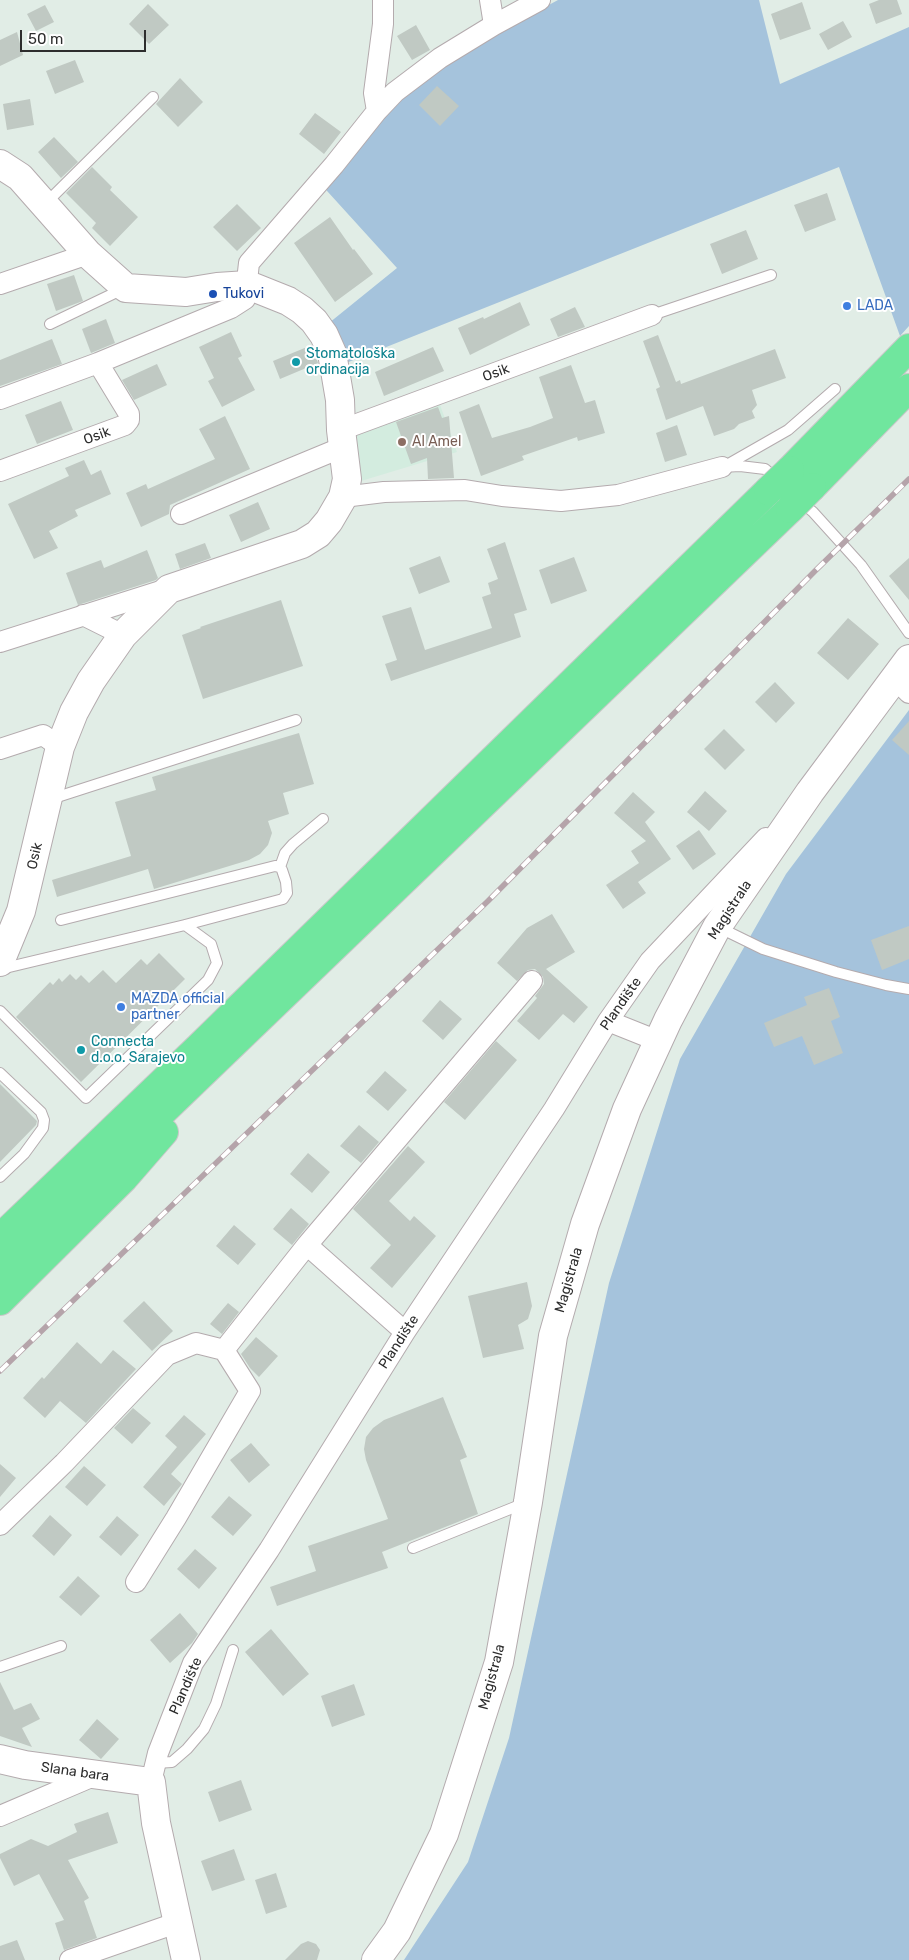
<!DOCTYPE html>
<html>
<head>
<meta charset="utf-8">
<style>
	body { margin:0 }
	#map { position:relative; width:909px; height:1960px; overflow:hidden; background:#e1ede6; font-family:Rubik,sans-serif }
	canvas { display:block }
	.scale { position:absolute; left:20px; top:30px; width:126px; height:22px; box-sizing:border-box; border:2px solid #2d2d2d; border-top:0; padding-left:6px; font-size:15px; line-height:18px; white-space:nowrap; color:#2d2d2d; -webkit-text-stroke:4px #fff; paint-order:stroke }
</style>
</head>
<body>
<div id="map">
<canvas width="909" height="1960"></canvas>
<div class="scale">50 m</div>
</div>
<script>
const ctx = document.querySelector('canvas').getContext('2d');
ctx.lineJoin = 'round';
function fillPath(path, color) { ctx.fillStyle = color; ctx.fill(path, 'evenodd'); }
const shape = rows => new Path2D(rows.map(r => 'M' + r).join(''));
function trace(path, color, width, dash) { ctx.strokeStyle = color; ctx.lineWidth = width; ctx.lineCap = dash ? 'butt' : 'round'; ctx.setLineDash(dash || []); ctx.stroke(path); }
function drawText(font, color, halo, rows, align = 'center') {
  ctx.font = font + ' Rubik,sans-serif'; ctx.lineWidth = 4; ctx.setLineDash([]); ctx.textBaseline = 'middle'; ctx.strokeStyle = halo; ctx.fillStyle = color; for (const [text, x, y, turn = 0] of rows) {
    ctx.save(); ctx.translate(x, y); ctx.rotate((+turn || 0) * Math.PI / 180); ctx.textAlign = isNaN(turn) ? turn : align; if (halo) ctx.strokeText(text, 0, 0); ctx.fillText(text, 0, 0); ctx.restore();
  }
}
fillPath(shape([
	[439,402,457,452,361,481,348,432]
]), '#d3ecdf');
fillPath(shape([
	[558,0,759,0,780,84,909,27,909,326,900,336,839,167,336,367,329,323,397,268,318,181,389,106,451,58],
	[909,710,909,1960,404,1960,468,1862,509,1738,609,1283,680,1059,786,874]
]), '#a5c3dc');
fillPath(shape([
	[879,0,897,0,902,14,876,24,869,4],
	[802,2,811,29,780,40,771,14],
	[148,4,169,25,149,44,129,24],
	[45,5,54,22,36,31,27,14],
	[843,21,852,37,828,50,819,34],
	[416,25,430,50,412,60,397,36],
	[17,32,23,55,0,66,0,40],
	[75,60,84,82,55,94,46,71],
	[180,78,203,102,178,127,156,104],
	[437,86,459,106,440,126,419,105],
	[30,99,34,125,7,130,3,104],
	[315,113,341,132,324,154,299,134],
	[54,137,78,162,61,178,38,152],
	[92,167,112,187,110,190,138,217,110,246,92,228,96,223,66,193],
	[827,193,836,220,805,232,794,205],
	[237,204,261,228,237,251,213,227],
	[330,217,353,250,354,249,373,274,335,302,294,243],
	[746,230,758,259,722,274,710,244],
	[74,275,83,301,56,311,47,284],
	[520,302,530,325,470,355,458,328,483,317,484,319],
	[575,307,585,327,558,337,550,319],
	[106,319,115,343,91,353,82,329],
	[231,332,242,356,238,358,255,390,222,407,208,381,214,378,199,347],
	[658,335,676,382,680,380,681,384,775,349,786,378,752,390,757,405,752,411,755,418,739,424,734,429,714,436,703,406,666,420,656,389,660,387,643,341],
	[52,339,62,364,0,386,0,360],
	[312,345,318,363,280,379,273,361],
	[433,347,444,371,384,396,375,372],
	[157,364,167,385,134,400,122,380],
	[571,365,585,403,595,400,605,433,578,441,577,437,522,456,524,460,481,476,459,412,479,404,492,438,530,427,553,418,539,377],
	[61,401,73,430,37,444,25,415],
	[438,407,442,418,449,416,454,478,428,479,427,458,411,464,396,422],
	[225,416,250,469,170,505,169,514,141,527,126,493,146,484,148,489,215,459,199,429],
	[677,425,687,455,665,462,656,433],
	[84,460,91,475,101,470,111,494,75,510,78,516,49,531,58,548,34,559,8,504,69,476,65,468],
	[258,502,270,529,241,542,229,515],
	[505,542,527,610,514,614,521,637,391,681,385,664,397,660,382,616,411,607,425,650,492,628,482,597,491,594,488,583,498,579,487,549],
	[205,543,211,558,180,569,175,554],
	[147,550,158,578,156,580,78,605,66,573,101,560,104,568],
	[440,556,450,582,419,594,409,568],
	[574,557,587,591,551,604,539,570],
	[909,558,909,600,889,576],
	[281,600,303,666,203,699,182,635,201,628,200,627],
	[848,618,879,644,848,680,817,653],
	[775,682,795,703,776,723,755,702],
	[909,721,909,755,892,740],
	[724,729,745,750,725,770,704,749],
	[299,733,314,784,283,793,289,814,268,821,272,833,268,845,260,854,249,860,154,889,148,869,57,897,52,880,131,856,115,802,156,790,152,777],
	[705,791,727,811,709,831,687,812],
	[633,792,655,812,645,822,671,859,638,882,646,893,623,909,606,885,639,863,631,851,646,841,614,813],
	[699,830,716,854,693,870,676,846],
	[552,914,575,952,546,969,588,1007,574,1023,563,1014,539,1040,517,1021,537,998,535,996,544,984,543,977,535,969,528,970,517,981,497,963,527,928],
	[909,926,909,959,882,970,871,940],
	[159,953,185,979,81,1082,16,1017,50,982,53,985,59,978,62,982,70,974,76,980,81,975,89,983,103,970,116,983,141,959,147,965],
	[829,988,840,1017,831,1021,843,1053,814,1065,802,1036,774,1047,764,1023,807,1005,804,997],
	[440,1000,462,1019,443,1040,422,1021],
	[496,1041,517,1060,465,1120,444,1102],
	[385,1071,407,1090,388,1111,366,1092],
	[0,1084,37,1121,36,1125,0,1162],
	[359,1125,379,1142,361,1163,340,1146],
	[408,1146,425,1162,389,1201,410,1221,414,1216,436,1236,392,1288,370,1268,391,1245,353,1209],
	[308,1153,330,1172,312,1193,290,1174],
	[291,1208,309,1224,292,1245,273,1229],
	[234,1225,256,1244,238,1265,216,1246],
	[527,1282,532,1306,528,1319,518,1325,524,1349,483,1358,468,1296],
	[144,1301,173,1331,152,1351,123,1321],
	[228,1303,239,1312,222,1334,210,1324],
	[256,1337,278,1356,259,1377,250,1368,241,1354],
	[77,1342,101,1364,113,1350,136,1369,86,1423,60,1401,45,1418,23,1398,42,1377,44,1379],
	[443,1397,467,1457,460,1460,478,1514,382,1552,388,1568,277,1606,270,1587,316,1571,308,1546,388,1519,366,1460,364,1449,366,1437,373,1428,384,1420],
	[133,1408,151,1423,132,1444,114,1428],
	[184,1415,206,1434,171,1474,182,1484,164,1506,143,1487,177,1447,165,1436],
	[251,1443,270,1465,249,1483,230,1460],
	[0,1464,16,1478,0,1497],
	[84,1466,106,1485,87,1506,65,1487],
	[229,1496,252,1515,233,1536,211,1517],
	[50,1515,72,1535,54,1556,32,1536],
	[117,1516,139,1535,121,1556,99,1537],
	[195,1549,217,1568,199,1589,177,1569],
	[78,1576,100,1596,81,1616,59,1597],
	[180,1613,198,1634,192,1643,170,1663,150,1640],
	[271,1629,309,1674,283,1696,245,1652],
	[0,1682,14,1710,31,1703,40,1719,22,1728,32,1747,0,1736],
	[354,1684,365,1715,332,1727,321,1696],
	[97,1719,119,1739,101,1759,79,1740],
	[241,1780,252,1810,219,1822,208,1792],
	[108,1812,118,1843,68,1860,89,1898,84,1901,97,1938,64,1950,55,1923,64,1920,39,1874,14,1886,0,1858,0,1854,31,1839,48,1846,77,1832,74,1824],
	[234,1849,245,1880,212,1891,201,1861],
	[276,1873,287,1907,266,1914,255,1880],
	[17,1940,25,1960,0,1960,0,1946],
	[308,1941,316,1944,320,1950,317,1960,285,1960,301,1944]
]), '#c0c9c3');
const service = shape([
	[45,204,153,97],
	[652,315,771,275],
	[50,324,123,289],
	[725,466,788,430,835,389],
	[722,467,740,466,765,469,779,481],
	[800,501,813,512,861,565,909,633],
	[51,799,296,720],
	[280,867,285,853,293,844,323,819],
	[718,927,763,949,836,972,886,985,909,989],
	[1,969,185,925,283,899,287,893,286,882,282,870,280,867,275,866,61,920],
	[0,1011,86,1098,208,980,217,963,211,944,185,925],
	[0,1073,41,1112,44,1120,43,1128,24,1154,0,1177],
	[413,1548,525,1503],
	[0,1667,61,1646],
	[155,1763,172,1762,187,1749,204,1729,216,1704,233,1650]
]);
const minor = shape([
	[490,0,494,25],
	[377,111,374,93,383,24,383,0],
	[0,284,88,254],
	[0,399,98,363,231,308,245,299,249,263,334,165,377,111,395,92,440,58,494,25,540,0],
	[341,430,652,315],
	[0,471,125,425,129,420,129,414,98,363],
	[343,497,384,492,465,490,502,496,561,501,618,495,722,467],
	[181,514,343,447],
	[83,615,123,635],
	[0,642,167,589],
	[894,678,909,693],
	[0,749,43,735,60,747],
	[608,1021,658,1041],
	[307,1245,405,1332],
	[224,1350,307,1245,532,981],
	[0,1525,64,1463,167,1355,196,1343,224,1350,250,1391,176,1518,136,1582],
	[151,1782,158,1753,193,1663,269,1550,405,1332,554,1109,608,1021,650,961,766,838],
	[0,1816,96,1775],
	[70,1960,179,1922]
]);
const secondary = shape([
	[0,164,20,177,88,254,126,288,186,292,217,287,248,285,288,301,302,310,314,321,324,335,332,353,340,400,341,430,347,479,343,497,329,521,318,534,302,544,169,589,123,635,91,681,74,712,60,747,21,911,0,962],
	[0,1759,25,1765,151,1782,156,1823,186,1960],
	[376,1960,397,1931,444,1834,499,1662,528,1502,553,1336,585,1224,627,1109,668,1020,717,927,810,792,909,659]
]);
const trunk = shape([
	[790,470,909,348],
	[812,487,909,388],
	[0,1238,199,1047,768,491],
	[0,1268,790,509],
	[0,1301,124,1178,164,1132]
]);
trace(service, '#b4abae', 12);
trace(minor, '#b4abae', 22);
trace(secondary, '#b4abae', 30);
trace(trunk, '#c8c8c8', 30);
trace(service, '#fff', 10);
trace(minor, '#fff', 20);
trace(secondary, '#fff', 28);
trace(trunk, '#70e69e', 28);
const rail = shape([
	[0,1371,488,901,816,570,909,479]
]);
trace(rail, '#b5a4aa', 5.5);
trace(rail, '#fff', 4, [11]);
const trunkBridge = shape([
	[768,491,790,470],
	[790,509,812,487]
]);
trace(trunkBridge, '#c8c8c8', 30, []);
trace(trunkBridge, '#70e69e', 28);
for (const [x, y, r, color] of [
	[213,294,5,"#1a4fb4"],
	[847,306,5,"#3f7fe0"],
	[296,362,5,"#0f9aa8"],
	[402,442,5,"#8d6e63"],
	[121,1007,5,"#3f7fe0"],
	[81,1050,5,"#0f9aa8"]
]) { const dot = new Path2D(); dot.arc(x, y, r, 0, 2 * Math.PI); ctx.fillStyle = color; ctx.fill(dot); trace(dot, '#fff', 2); }
drawText('14px', '#164399', '#fff', [
	["Tukovi",223,294]
], 'left');
drawText('14px', '#366cbe', '#fff', [
	["LADA",857,306],
	["MAZDA official",131,999],
	["partner",131,1015]
], 'left');
drawText('14px', '#0d838f', '#fff', [
	["Stomatološka",306,354],
	["ordinacija",306,370],
	["Connecta",91,1042],
	["d.o.o. Sarajevo",91,1058]
], 'left');
drawText('14px', '#2d2d2d', '#fff', [
	["Osik",496,373,-20],
	["Osik",97,436,-20],
	["Osik",35,856,-77],
	["Magistrala",730,910,-57],
	["Plandište",621,1004,-55],
	["Magistrala",569,1280,-74],
	["Plandište",399,1342,-57],
	["Magistrala",492,1677,-75],
	["Plandište",186,1686,-66],
	["Slana bara",75,1772,8]
]);
drawText('14px', '#785e54', '#fff', [
	["Al Amel",412,442]
], 'left');
</script>
</body>
</html>
